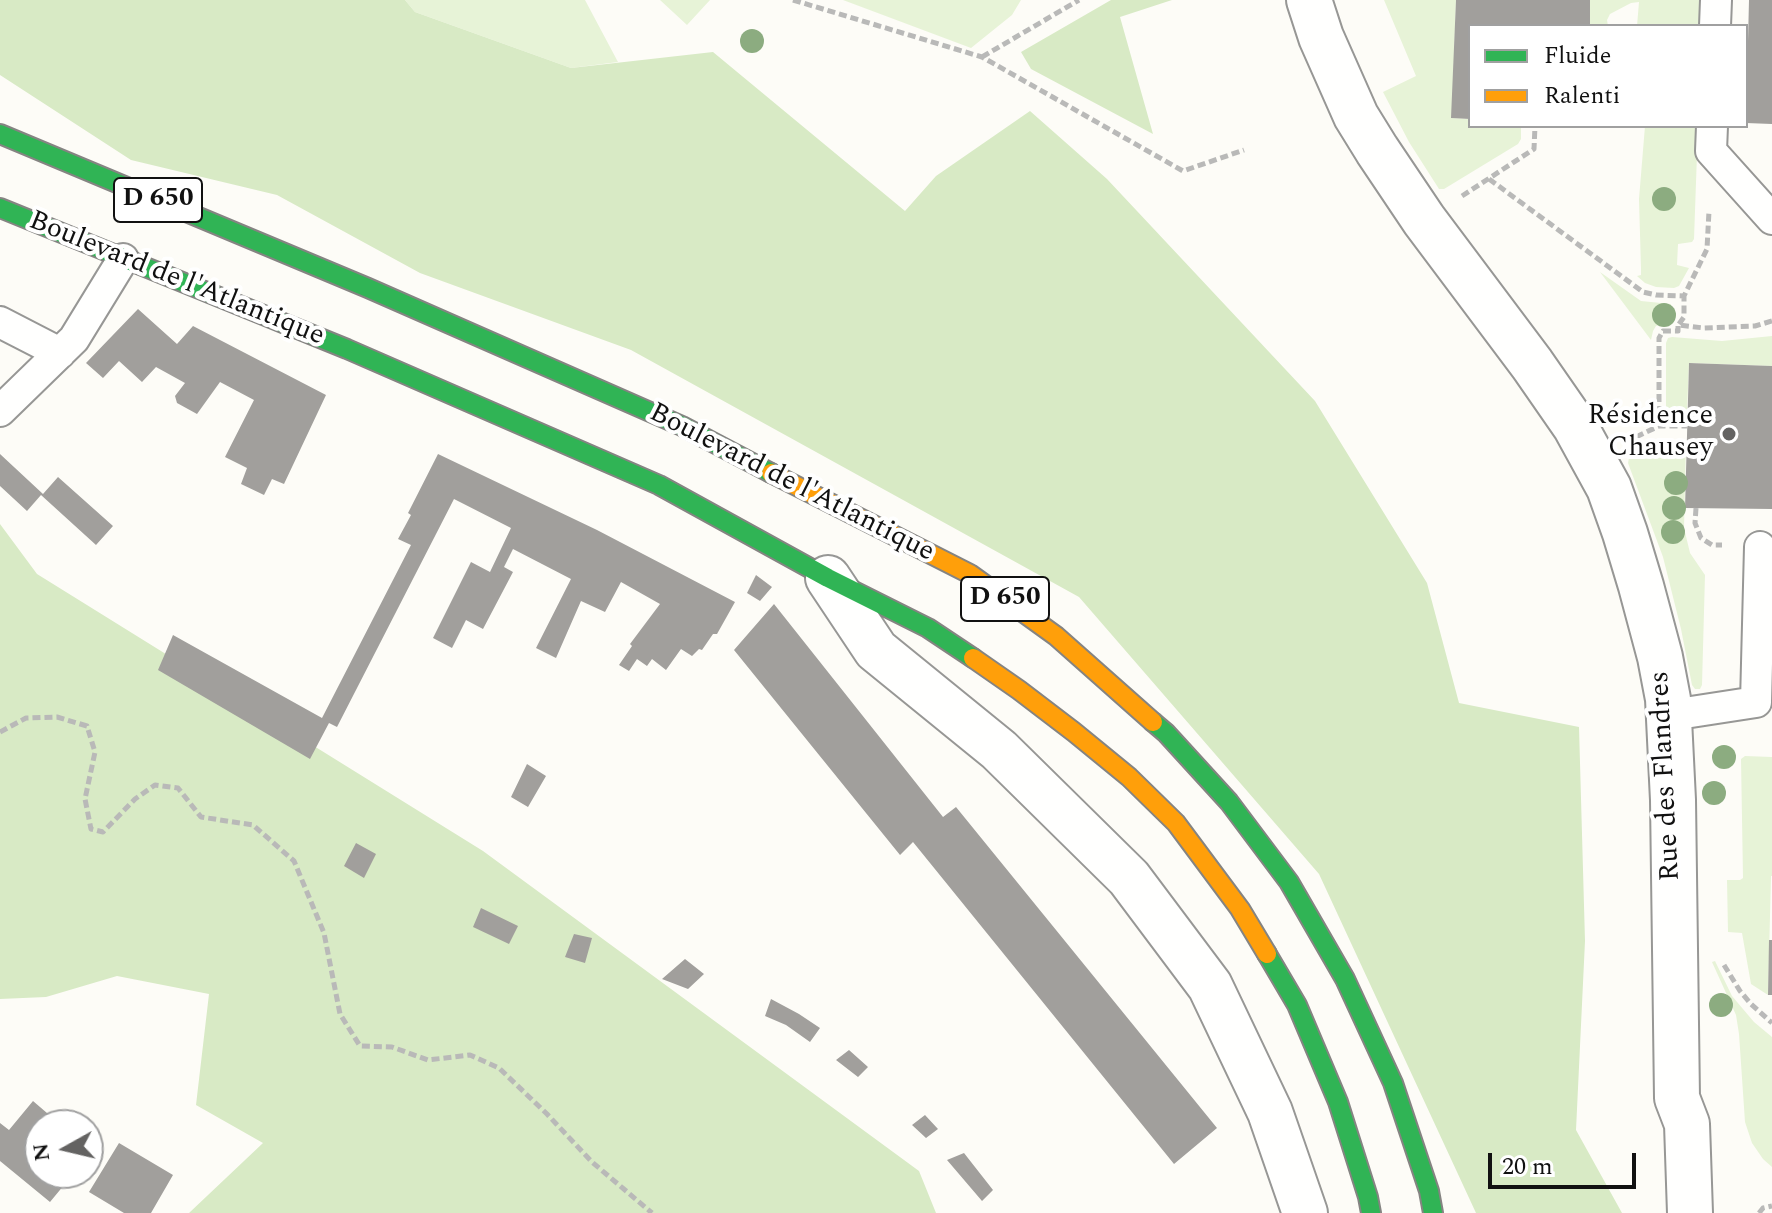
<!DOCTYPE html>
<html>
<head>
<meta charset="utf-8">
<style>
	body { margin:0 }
	#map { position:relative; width:1772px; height:1213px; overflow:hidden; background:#fdfcf7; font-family:Spectral,serif }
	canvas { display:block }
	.legend { position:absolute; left:1468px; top:24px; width:280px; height:104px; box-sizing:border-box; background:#fff; border:2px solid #a0a0a0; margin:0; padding:10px 14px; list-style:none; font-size:24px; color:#111 }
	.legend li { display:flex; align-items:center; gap:16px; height:40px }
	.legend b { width:40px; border:2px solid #a0a0a0 }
	.north { position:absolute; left:24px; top:1109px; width:80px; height:80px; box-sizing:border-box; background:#fff; border:2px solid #a0a0a0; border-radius:50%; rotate:262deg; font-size:22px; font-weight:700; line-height:32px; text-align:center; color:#111 }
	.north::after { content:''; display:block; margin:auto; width:28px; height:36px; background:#646362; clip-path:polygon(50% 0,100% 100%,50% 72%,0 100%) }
	.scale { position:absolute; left:1488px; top:1153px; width:148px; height:36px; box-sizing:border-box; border:4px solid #111; border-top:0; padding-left:10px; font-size:24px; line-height:28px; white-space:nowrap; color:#111; -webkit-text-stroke:6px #fff; paint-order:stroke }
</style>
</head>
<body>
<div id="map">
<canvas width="1772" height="1213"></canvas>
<ul class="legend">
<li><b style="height:10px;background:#30b455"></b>Fluide</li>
<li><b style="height:10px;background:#ff9f0a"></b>Ralenti</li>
</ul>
<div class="north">N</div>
<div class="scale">20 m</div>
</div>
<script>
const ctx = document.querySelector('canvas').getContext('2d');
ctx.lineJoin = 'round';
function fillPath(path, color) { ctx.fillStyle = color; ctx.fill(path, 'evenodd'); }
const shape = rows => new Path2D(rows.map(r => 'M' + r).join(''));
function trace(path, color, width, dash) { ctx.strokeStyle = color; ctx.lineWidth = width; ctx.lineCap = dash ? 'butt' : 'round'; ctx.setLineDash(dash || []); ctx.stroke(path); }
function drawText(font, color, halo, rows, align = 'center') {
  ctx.font = font + ' Spectral,serif'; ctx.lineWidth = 8; ctx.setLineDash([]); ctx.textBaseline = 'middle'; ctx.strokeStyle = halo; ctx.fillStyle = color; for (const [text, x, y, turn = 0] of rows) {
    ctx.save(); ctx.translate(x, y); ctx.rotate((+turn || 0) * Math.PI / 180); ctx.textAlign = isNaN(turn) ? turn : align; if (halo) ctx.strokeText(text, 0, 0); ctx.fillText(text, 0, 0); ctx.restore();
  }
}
fillPath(shape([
	[405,0,585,0,618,62,571,68,415,12],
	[660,0,710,0,687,25],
	[843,0,1021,0,1012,15,971,48],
	[1384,0,1456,0,1452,118,1470,119,1470,126,1521,126,1521,139,1518,144,1444,189,1439,189,1409,142,1383,92,1416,76],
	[1590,0,1702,0,1701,26,1637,26,1639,2,1631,3,1610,14,1607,20,1608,26,1590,26],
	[1645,126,1698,126,1694,239,1692,242,1678,244,1677,265,1689,268,1679,286,1674,288,1656,287,1645,283,1637,276,1641,275,1641,269,1639,199],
	[1600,272,1641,301,1671,304,1670,324,1662,324,1656,326,1653,331,1651,340],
	[1772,336,1772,366,1689,363,1687,412,1666,412,1666,343,1668,338,1672,337,1722,341],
	[1662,442,1686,442,1684,528,1690,553,1705,575,1702,685,1700,689,1695,689,1692,685,1681,629,1663,557,1628,463,1629,458,1632,455],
	[1745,756,1772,757,1772,876,1771,876,1768,995,1751,984,1742,933,1728,932,1727,880,1740,880,1743,878,1741,759],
	[1715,961,1732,996,1754,1022,1772,1037,1772,1167,1763,1159,1752,1143,1745,1122,1739,1034,1736,1015,1712,962]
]), '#e7f3d7');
fillPath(shape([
	[0,0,405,0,415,12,571,68,713,52,905,211,936,176,1030,111,1107,179,1315,401,1427,583,1459,703,1579,727,1585,941,1576,1130,1622,1213,1476,1213,1319,874,1079,597,631,350,420,273,277,195,131,160,0,75],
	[1111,0,1172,0,1120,17,1153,134,1031,69,1021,52],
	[0,524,37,574,483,851,919,1171,936,1213,189,1213,263,1143,196,1105,209,994,117,976,46,997,0,999]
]), '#d8eac5');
fillPath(shape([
	[1456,0,1590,0,1590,26,1470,26,1470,119,1451,118],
	[1749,0,1772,0,1772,124,1746,123],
	[138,309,177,344,193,326,326,395,284,484,272,479,264,495,241,484,247,468,225,457,254,400,220,382,197,414,177,403,175,396,185,383,156,367,142,382,119,361,103,378,86,363],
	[1689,363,1772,366,1772,509,1685,508],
	[0,454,43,494,58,477,113,526,96,545,41,495,27,511,0,486],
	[438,454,597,530,735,602,717,634,713,634,702,650,699,649,692,656,681,649,666,670,652,659,647,666,637,659,629,671,619,665,632,646,630,644,660,604,621,582,605,612,581,601,556,658,536,648,571,579,513,549,504,567,513,572,483,629,466,620,452,648,433,638,471,562,490,572,511,528,454,499,337,727,329,723,310,759,158,670,173,635,322,718,411,545,398,539,411,515,408,513],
	[756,575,772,587,760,601,747,593],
	[774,604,943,817,956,807,1217,1128,1174,1164,913,842,900,855,734,650],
	[527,764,546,776,528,807,511,797],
	[356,843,376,854,364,878,344,866],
	[481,908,518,926,509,944,473,927],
	[574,934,592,938,585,963,565,957],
	[1769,940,1772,940,1772,995,1768,995],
	[685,959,704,974,688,989,662,979],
	[771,999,799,1014,820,1028,810,1042,786,1025,765,1016],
	[849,1050,868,1067,858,1077,836,1060],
	[33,1101,61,1125,40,1125,40,1173,74,1173,50,1202,0,1161,0,1123,9,1130],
	[925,1115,938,1129,926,1138,912,1125],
	[119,1143,173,1175,151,1213,124,1213,89,1192],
	[964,1153,993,1190,982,1201,947,1160]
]), '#a19f9c');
const lane = shape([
	[1715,26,1716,0],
	[1712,126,1711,151,1772,219],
	[0,322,60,353],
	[0,411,74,339,123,259],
	[1669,713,1691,712,1756,702,1760,547]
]);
const street = shape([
	[1309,0,1321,37,1356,116,1377,150,1424,220,1532,364,1575,426,1609,488,1625,533,1641,586,1660,657,1668,699,1673,800,1677,1098,1687,1124,1690,1213],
	[828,578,876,650,999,750,1129,878,1210,986,1270,1112,1305,1213]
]);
const fast = shape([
	[0,134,368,288,682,426,771,473],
	[0,208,347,349,659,485,828,578,928,628,973,658],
	[1153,722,1166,733,1229,802,1289,882,1345,979,1393,1083,1429,1191,1433,1213],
	[1267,954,1297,1005,1338,1102,1368,1197,1371,1213]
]);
const slow = shape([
	[771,473,970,574,1056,636,1153,722],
	[973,658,1019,690,1074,732,1129,777,1176,823,1240,909,1267,954]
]);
trace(lane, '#979795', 34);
trace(street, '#979795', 48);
trace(fast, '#858482', 22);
trace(slow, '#858482', 22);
trace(shape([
	[793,0,982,57,1183,171,1244,150],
	[982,57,1079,0],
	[1746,65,1748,65],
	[1489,179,1643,292,1656,295,1684,296,1707,249,1709,211],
	[1462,196,1534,149,1535,126],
	[1679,324,1684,317,1684,296],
	[1659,426,1659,338,1663,331,1678,331,1678,325,1704,328,1755,326,1772,321],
	[1636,437,1659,426,1687,426],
	[1696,508,1695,523,1701,538,1712,545,1722,545],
	[0,732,26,718,57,717,87,726,95,752,85,799,91,829,103,832,135,799,155,785,178,788,201,817,253,825,294,861,324,933,340,1014,360,1046,392,1047,428,1060,470,1055,499,1068,547,1114,592,1162,652,1213],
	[1724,965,1740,991,1751,1004,1772,1023],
	[1759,1213,1763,1208,1772,1206]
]), '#b9b9b8', 5, [8, 4]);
trace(lane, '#fffffe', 30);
trace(street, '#fffffe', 44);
trace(fast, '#30b455', 18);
trace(slow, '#ff9f0a', 18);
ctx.fillStyle = '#8cac80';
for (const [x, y] of [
	[752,41],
	[1664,199],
	[1664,315],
	[1676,483],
	[1674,508],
	[1673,532],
	[1724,757],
	[1714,793],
	[1721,1005]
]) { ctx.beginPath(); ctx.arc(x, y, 12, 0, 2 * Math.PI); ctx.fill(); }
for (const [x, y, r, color] of [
	[1729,434,8,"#646362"]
]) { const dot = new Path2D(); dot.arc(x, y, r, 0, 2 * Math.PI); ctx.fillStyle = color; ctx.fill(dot); trace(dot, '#fff', 3); }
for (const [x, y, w] of [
	[158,200,88],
	[1005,599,88]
]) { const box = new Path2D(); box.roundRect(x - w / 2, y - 22, w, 44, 6); ctx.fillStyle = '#fff'; ctx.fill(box); trace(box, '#111', 2); }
drawText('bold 26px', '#111', null, [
	["D 650",158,200],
	["D 650",1005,599]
]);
drawText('28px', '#111', '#fff', [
	["Boulevard de l'Atlantique",176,280,22],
	["Boulevard de l'Atlantique",791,484,27],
	["Rue des Flandres",1667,776,-93]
]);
drawText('28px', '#111', '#fff', [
	["Résidence",1713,418],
	["Chausey",1713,450]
], 'right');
</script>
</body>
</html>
